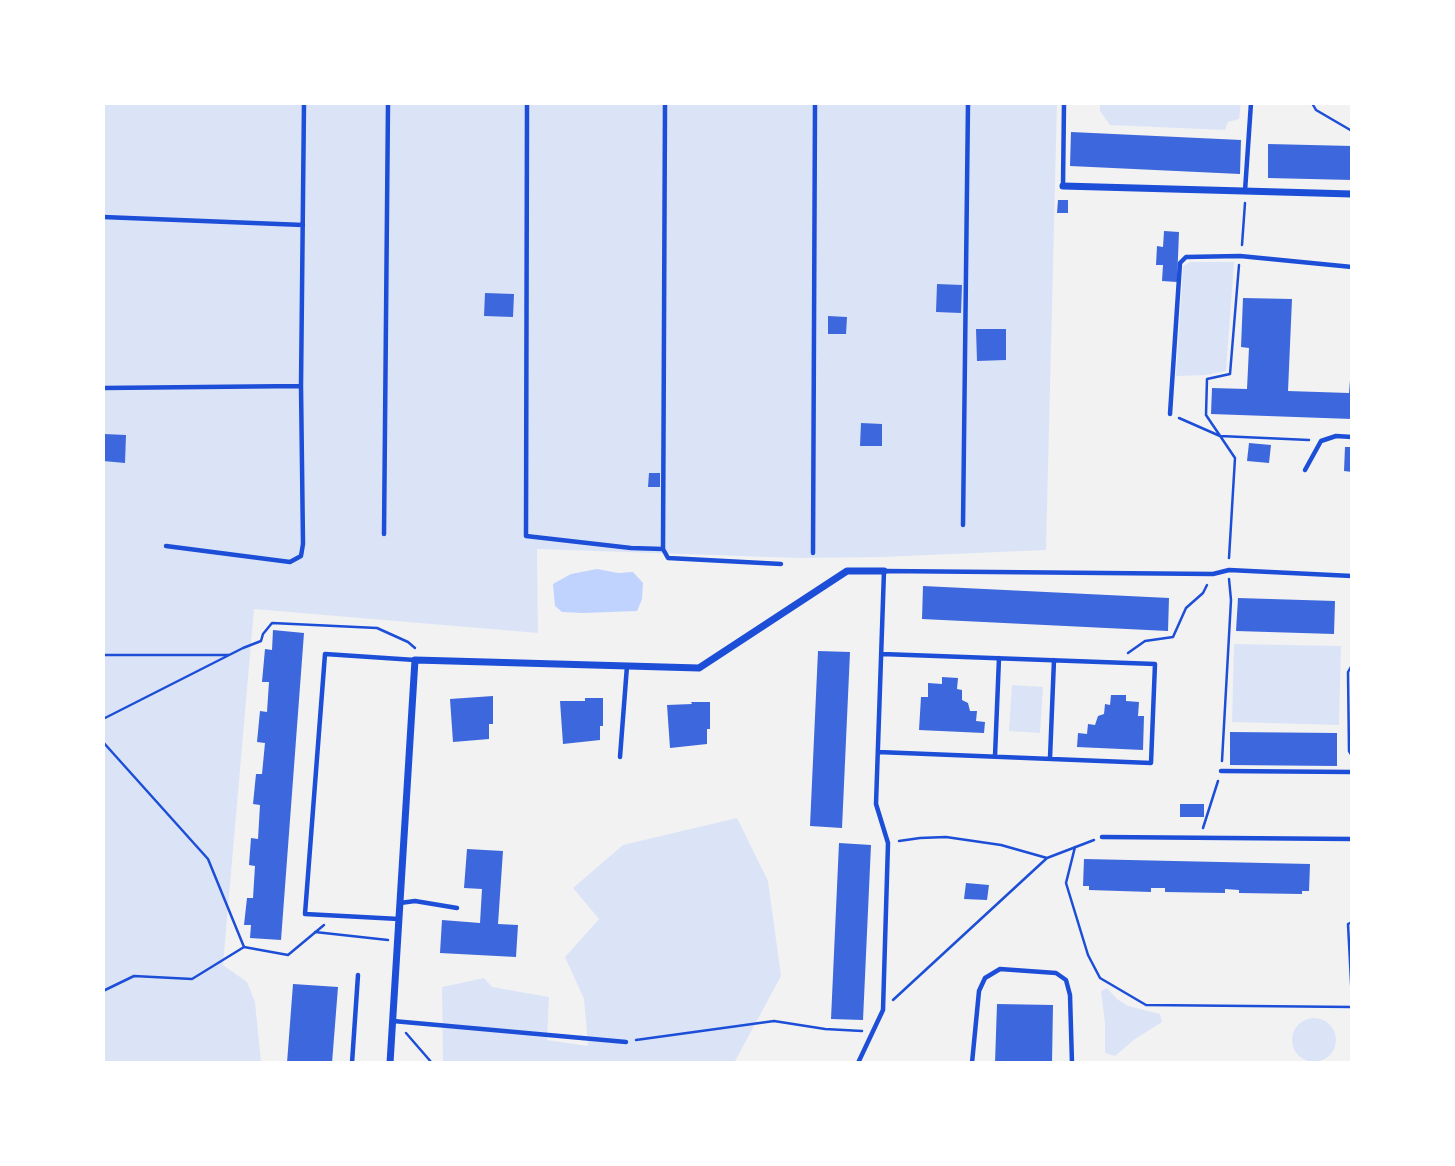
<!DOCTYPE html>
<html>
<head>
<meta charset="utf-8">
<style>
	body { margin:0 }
	#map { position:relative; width:1455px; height:1166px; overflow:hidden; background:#f2f2f2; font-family:"PT Sans Narrow",sans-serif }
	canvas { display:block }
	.frame { position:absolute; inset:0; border:105px solid #fff; pointer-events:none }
</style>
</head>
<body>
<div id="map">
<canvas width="1455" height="1166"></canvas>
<div class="frame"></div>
</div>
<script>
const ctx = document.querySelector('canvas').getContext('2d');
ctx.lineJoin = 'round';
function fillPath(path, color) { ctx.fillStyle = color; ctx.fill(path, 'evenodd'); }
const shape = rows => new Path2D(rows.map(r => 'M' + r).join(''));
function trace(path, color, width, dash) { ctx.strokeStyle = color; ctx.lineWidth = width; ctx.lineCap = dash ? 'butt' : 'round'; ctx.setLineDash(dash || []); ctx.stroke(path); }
fillPath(shape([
	[103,103,1057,103,1046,550,882,557,799,558,537,549,538,633,254,609,223,965,247,982,255,1002,261,1063,103,1063],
	[1100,103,1241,103,1239,119,1228,122,1225,130,1110,125,1100,111],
	[1190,262,1234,262,1226,371,1206,375,1176,376,1183,266],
	[1234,644,1341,646,1339,725,1232,722],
	[1012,685,1043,687,1040,733,1009,731],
	[737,818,768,881,781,976,734,1063,443,1063,442,987,484,978,492,987,549,997,547,1040,588,1046,584,999,565,957,599,919,573,888,623,845],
	[1107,988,1117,999,1128,1006,1160,1014,1162,1022,1135,1039,1115,1056,1105,1053,1105,1023,1101,991],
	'1292 1040a22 22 0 1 1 44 0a22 22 0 1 1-44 0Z'
]), '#dbe4f7');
fillPath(shape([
	[597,569,618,573,633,572,643,583,642,599,637,611,583,613,562,612,555,606,553,584,571,574]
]), '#bfd3fe');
fillPath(shape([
	[1071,132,1241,140,1240,174,1070,166],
	[1268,144,1352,146,1352,180,1268,178],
	[1058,200,1068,200,1068,213,1057,213],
	[1164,231,1179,232,1177,282,1162,281,1163,265,1156,265,1157,246,1163,247],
	[937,284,962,285,961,313,936,312],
	[485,293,514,294,513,317,484,316],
	[1243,298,1292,299,1288,391,1349,393,1350,380,1352,380,1352,419,1211,414,1212,388,1247,389,1249,348,1241,347],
	[828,316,847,317,846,334,828,334],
	[976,329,1006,329,1006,360,977,361],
	[861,423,882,424,882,446,860,446],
	[104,434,126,435,125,463,103,461],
	[1249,443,1271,445,1269,463,1247,461],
	[1345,447,1352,447,1352,472,1344,471],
	[649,473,660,473,660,487,648,487],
	[923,586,1169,598,1168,631,922,619],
	[1238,598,1335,601,1334,634,1236,631],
	[273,630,304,633,281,940,250,938,251,925,244,925,247,898,253,898,255,866,249,865,251,838,258,839,260,805,253,804,256,774,262,774,265,743,257,742,260,711,267,712,269,682,262,682,265,649,272,650],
	[818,651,850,652,842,828,810,826],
	[942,677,958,678,957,689,962,690,962,700,968,703,970,711,977,711,976,721,985,722,984,733,919,730,921,697,928,697,928,683,942,684],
	[1111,695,1126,695,1126,701,1139,702,1138,716,1144,716,1143,750,1077,747,1078,733,1087,734,1088,724,1095,725,1098,716,1104,714,1105,704,1110,705],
	[493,696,493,724,489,724,489,739,453,742,450,699],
	[585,698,603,698,603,726,600,726,600,740,563,744,560,701,585,701],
	[691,702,710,702,710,729,707,729,707,744,670,748,667,705,692,704],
	[1230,732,1337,733,1337,766,1230,765],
	[1180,804,1204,804,1204,817,1180,817],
	[839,843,871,845,863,1020,831,1019],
	[467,849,503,851,498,924,518,925,516,957,440,953,442,920,480,923,482,889,464,888],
	[1084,859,1310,864,1309,891,1302,891,1302,894,1239,893,1239,890,1225,889,1225,893,1165,892,1165,888,1151,888,1151,892,1089,890,1089,886,1083,886],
	[966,883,989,885,987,900,964,899],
	[293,984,338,987,332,1063,287,1063],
	[997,1004,1053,1005,1052,1063,995,1063]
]), '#3d67dc');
trace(shape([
	[1312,103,1316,110,1352,131],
	[1242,245,1245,203],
	[1179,418,1220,436,1309,440],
	[1229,558,1235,458,1206,415,1207,379,1230,374,1239,265],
	[1128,653,1145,641,1173,637,1186,608,1203,593,1207,585],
	[103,655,229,655],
	[1352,665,1348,672,1349,751,1352,756],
	[103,719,243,648,261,641,263,634,272,623,377,628,408,642,415,648],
	[103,742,208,859,244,947,288,955,324,925],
	[1222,761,1231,600,1229,579],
	[1203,828,1218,781],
	[899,841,920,838,946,837,1001,845,1047,858],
	[1075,847,1066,883,1088,955,1100,978,1146,1005,1352,1007],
	[1352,922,1348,924,1352,1001],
	[315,932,388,940],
	[103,991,134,976,192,979,244,947],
	[893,1000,1047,858,1094,840],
	[406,1033,432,1063],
	[636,1040,774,1021,825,1029,862,1031]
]), '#1d4ed8', 2.5);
trace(shape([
	[527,103,526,536,631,548,663,549],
	[665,103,663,549,668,558,781,564],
	[1063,186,1064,103],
	[1245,191,1251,103],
	[103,217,303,225],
	[103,388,301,386,304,103],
	[1170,414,1180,263,1186,257,1240,256,1352,267],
	[1305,470,1321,441,1336,436,1352,437],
	[963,525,968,103],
	[384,534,388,103],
	[166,546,290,562,301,556,303,544,301,386],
	[813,553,815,103],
	[878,752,1151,763,1155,664,882,654],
	[995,756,999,658],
	[620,757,627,666],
	[1050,758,1054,660],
	[1221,771,1352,772],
	[1102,837,1352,839],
	[400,903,415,901,457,908],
	[399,919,305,914,325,654,415,660],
	[393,1021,626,1042],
	[352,1063,358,975],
	[858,1063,883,1010,888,843,876,804,884,571,1213,574,1229,570,1352,576],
	[972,1063,979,991,985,978,1000,969,1056,973,1066,980,1070,995,1072,1063]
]), '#1d4ed8', 4.5);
trace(shape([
	[1063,186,1352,194],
	[390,1063,415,660,699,668,847,571,884,571]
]), '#1d4ed8', 7);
</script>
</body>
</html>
